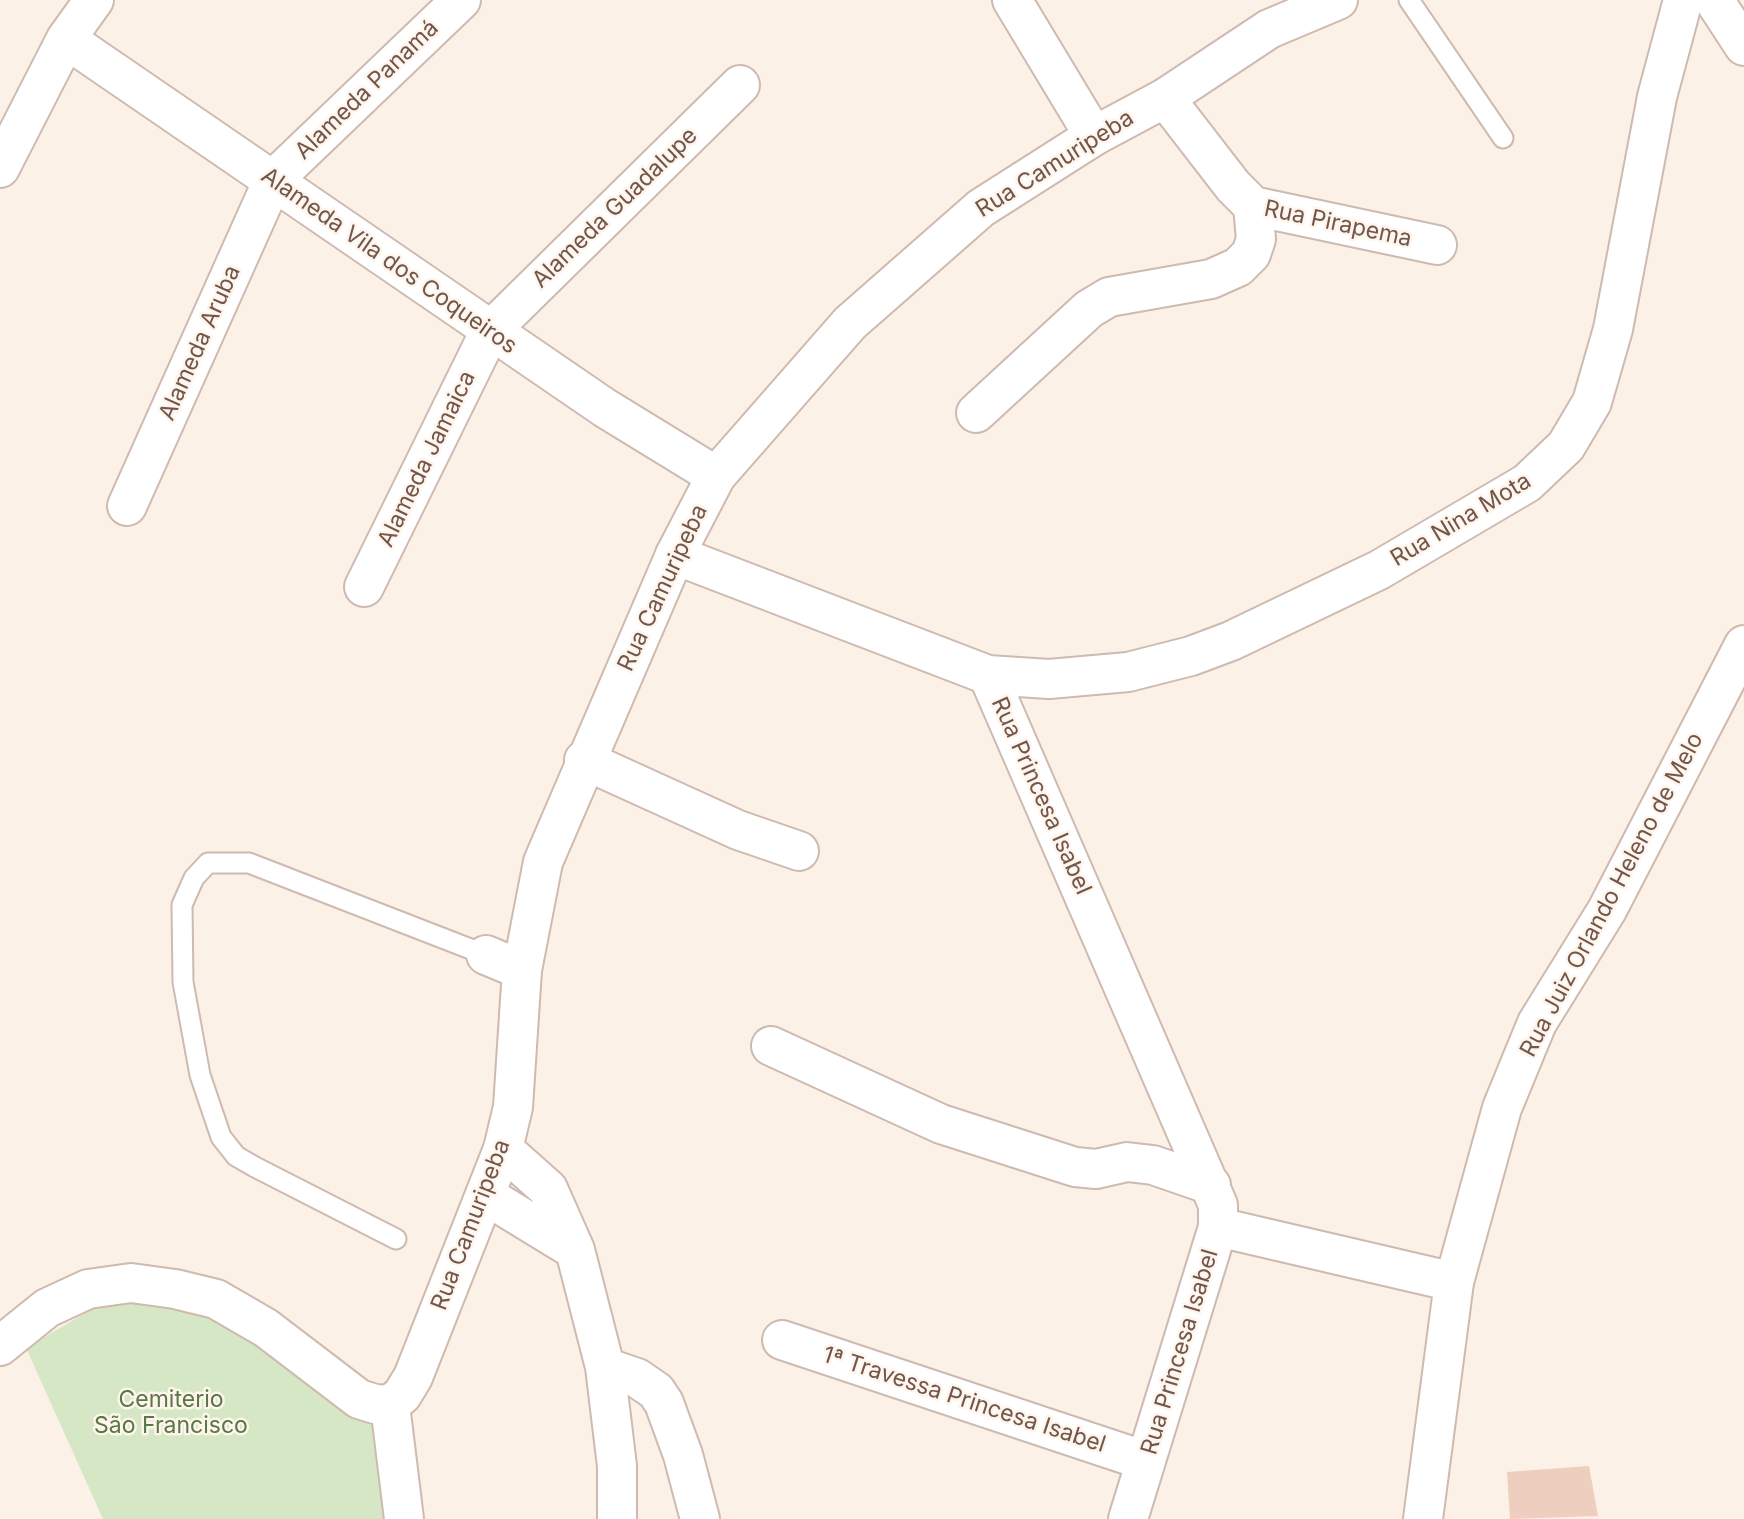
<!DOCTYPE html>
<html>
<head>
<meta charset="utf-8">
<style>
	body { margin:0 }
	canvas { display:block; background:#fbf1e6 }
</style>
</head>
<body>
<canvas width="1744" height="1519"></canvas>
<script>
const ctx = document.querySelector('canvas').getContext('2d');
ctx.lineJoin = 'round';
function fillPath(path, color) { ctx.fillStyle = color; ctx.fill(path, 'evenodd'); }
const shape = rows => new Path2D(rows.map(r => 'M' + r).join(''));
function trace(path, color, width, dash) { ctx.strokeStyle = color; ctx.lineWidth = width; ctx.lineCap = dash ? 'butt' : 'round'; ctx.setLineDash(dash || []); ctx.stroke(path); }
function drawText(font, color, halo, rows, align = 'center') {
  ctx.font = font + ' Inter,sans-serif'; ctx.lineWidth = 5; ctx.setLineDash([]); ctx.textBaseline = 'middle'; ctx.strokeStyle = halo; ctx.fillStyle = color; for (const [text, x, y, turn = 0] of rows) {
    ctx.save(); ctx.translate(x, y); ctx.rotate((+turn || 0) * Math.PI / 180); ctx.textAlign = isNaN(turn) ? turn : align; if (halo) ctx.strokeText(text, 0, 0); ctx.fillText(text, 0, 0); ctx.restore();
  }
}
fillPath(shape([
	[111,1298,173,1298,285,1351,382,1432,392,1519,103,1519,26,1348]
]), '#d6e7c5');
fillPath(shape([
	[1589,1466,1598,1516,1510,1519,1507,1472]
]), '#eecebf');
const lane = shape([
	[1409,0,1503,138],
	[396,1239,255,1167,236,1156,221,1137,200,1075,183,982,182,905,194,878,208,863,249,863,486,955]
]);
const street = shape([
	[1012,0,1094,136],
	[66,39,605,408,716,476],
	[1165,98,1233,186,1253,206,1437,245],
	[0,168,66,39,94,0],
	[976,413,1089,309,1109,297,1211,279,1238,267,1251,254,1256,239,1253,206],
	[127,506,273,180,461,0],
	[675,555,988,675,1218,1205,1218,1227,1128,1519],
	[364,587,490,331,740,85],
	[988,675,1049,679,1128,672,1191,656,1231,641,1379,570,1527,483,1566,446,1592,402,1613,329,1657,97,1683,0],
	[584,760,738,830,799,851],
	[486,955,522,970],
	[771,1046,941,1124,1075,1167,1096,1169,1127,1162,1153,1165,1211,1185],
	[503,1149,548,1189,575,1250,605,1367,617,1466,617,1519],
	[485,1195,575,1250],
	[1218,1227,1454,1282],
	[782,1340,1146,1461],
	[605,1367,637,1378,656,1391,664,1403,683,1455,700,1519],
	[390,1405,404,1519]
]);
const secondary = shape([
	[1714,0,1744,46],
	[0,1346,47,1308,88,1289,131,1283,175,1289,216,1299,266,1328,359,1399,375,1404,390,1405,402,1395,413,1377,503,1149,513,1107,522,970,543,862,675,555,716,476,850,323,981,208,1094,136,1165,98,1269,29,1338,0],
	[1423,1519,1454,1282,1502,1108,1537,1023,1607,910,1744,645]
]);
trace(lane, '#cebab0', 23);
trace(street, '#cebab0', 42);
trace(secondary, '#d0b9ad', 42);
trace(lane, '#fff', 19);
trace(street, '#fff', 38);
trace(secondary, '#fff', 38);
drawText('23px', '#72564c', '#fef5ec', [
	["Alameda Panamá",367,90,-44],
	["Rua Camuripeba",1055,164,-32],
	["Alameda Guadalupe",615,208,-44],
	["Rua Pirapema",1338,224,12],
	["Alameda Vila dos Coqueiros",389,261,35],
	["Alameda Aruba",200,343,-66],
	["Alameda Jamaica",427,459,-64],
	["Rua Nina Mota",1461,520,-31],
	["Rua Camuripeba",663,588,-65],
	["Rua Princesa Isabel",1041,796,66],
	["Rua Juiz Orlando Heleno de Melo",1612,895,-62],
	["Rua Camuripeba",471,1225,-69],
	["Rua Princesa Isabel",1180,1352,-73],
	["1ª Travessa Princesa Isabel",964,1400,18]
]);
drawText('23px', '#587845', '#fef5ec', [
	["Cemiterio",171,1400],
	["São Francisco",171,1426]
]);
</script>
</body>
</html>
